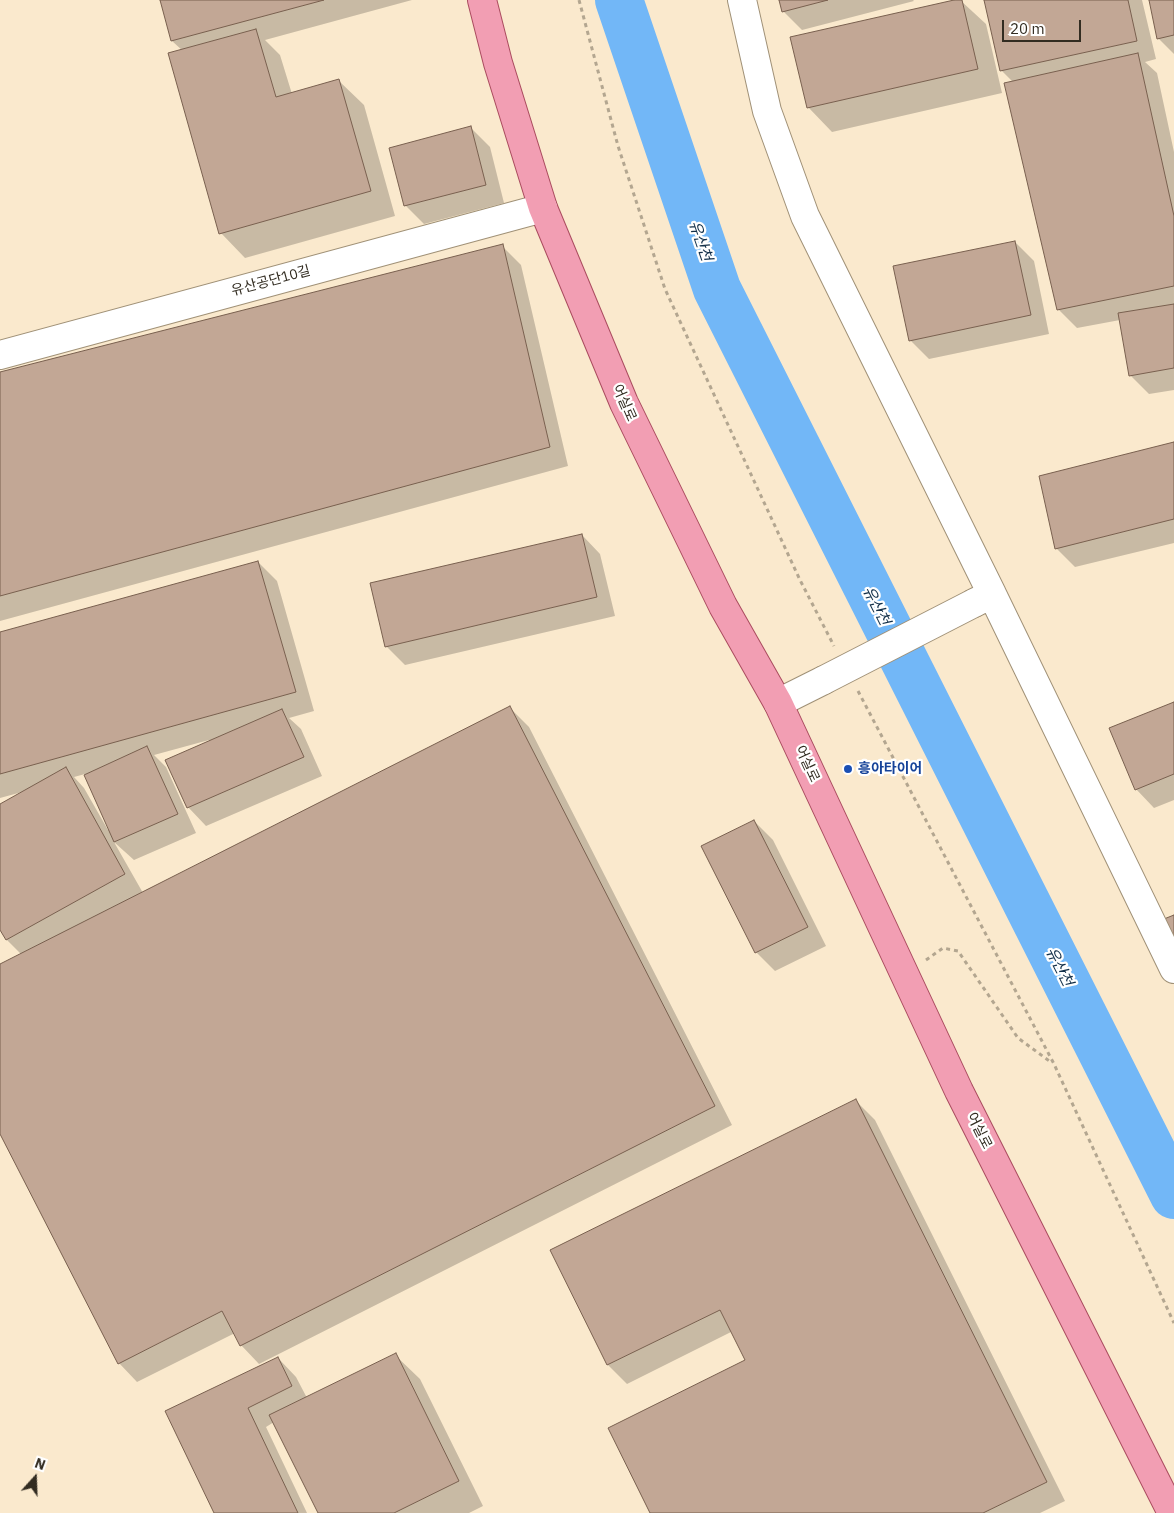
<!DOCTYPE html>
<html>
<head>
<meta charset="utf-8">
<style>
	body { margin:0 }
	#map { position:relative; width:1174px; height:1513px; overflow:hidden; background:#fae9cd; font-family:"IBM Plex Sans",sans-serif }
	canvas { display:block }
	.north { position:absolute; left:10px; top:1453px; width:50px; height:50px; -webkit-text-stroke:4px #fff; paint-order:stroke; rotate:20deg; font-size:14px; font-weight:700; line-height:20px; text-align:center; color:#322c21 }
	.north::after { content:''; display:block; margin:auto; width:18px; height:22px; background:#322c21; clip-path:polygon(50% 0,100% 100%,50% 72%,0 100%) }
	.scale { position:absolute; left:1002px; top:20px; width:79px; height:22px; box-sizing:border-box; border:2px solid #322c21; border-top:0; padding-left:6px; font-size:15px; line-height:18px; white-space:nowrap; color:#322c21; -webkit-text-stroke:4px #fff; paint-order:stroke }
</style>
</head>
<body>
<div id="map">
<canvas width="1174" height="1513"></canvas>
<div class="north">N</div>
<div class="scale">20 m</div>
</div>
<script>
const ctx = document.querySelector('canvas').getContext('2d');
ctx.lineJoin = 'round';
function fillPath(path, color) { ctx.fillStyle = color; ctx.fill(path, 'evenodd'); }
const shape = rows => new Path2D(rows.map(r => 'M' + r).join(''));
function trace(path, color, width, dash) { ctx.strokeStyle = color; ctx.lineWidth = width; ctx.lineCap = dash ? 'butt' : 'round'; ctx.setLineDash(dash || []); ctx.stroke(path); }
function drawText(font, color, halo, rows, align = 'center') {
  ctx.font = font + ' "IBM Plex Sans","Noto Sans KR",sans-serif'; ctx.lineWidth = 4.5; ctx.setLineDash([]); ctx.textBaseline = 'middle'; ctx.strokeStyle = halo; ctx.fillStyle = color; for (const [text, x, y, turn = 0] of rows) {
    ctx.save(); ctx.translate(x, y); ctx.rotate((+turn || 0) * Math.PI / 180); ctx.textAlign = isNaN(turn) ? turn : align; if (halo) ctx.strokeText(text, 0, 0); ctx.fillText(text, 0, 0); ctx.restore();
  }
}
fillPath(shape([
	[161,0,412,0,265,40,280,55,292,94,339,81,364,105,395,216,245,258,221,233,183,51,172,41],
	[781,0,913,0,914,1,802,30,783,11],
	[960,0,986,24,1002,93,832,132,808,107],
	[986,0,1142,0,1156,59,1145,62,1157,73,1174,152,1174,390,1149,394,1130,375,1120,320,1077,328,1058,309,1013,82,1001,70],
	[1150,0,1174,0,1174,54,1158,38],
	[471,128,490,147,504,203,424,224,405,205],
	[1015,242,1034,261,1049,334,929,359,910,340],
	[502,246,521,265,568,466,0,621,0,373],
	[1174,443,1174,543,1075,567,1056,548],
	[582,535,600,554,615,616,405,665,386,646],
	[258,562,277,581,314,711,289,718,301,729,322,776,206,826,188,807,209,740,154,755,166,767,196,833,134,860,114,842,143,893,510,708,529,727,732,1125,259,1364,241,1345,235,1333,137,1382,119,1363,0,1131,0,966,22,955,7,940,0,927,0,805,22,792,0,798,0,634],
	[85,774,110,829,108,830,84,788,74,777],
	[1174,703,1174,800,1154,808,1136,789],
	[754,821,773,840,826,946,775,971,756,952],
	[856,1101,875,1120,1065,1501,1040,1513,652,1513,747,1360,733,1331,627,1384,608,1365,551,1251],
	[395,1355,420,1379,483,1506,469,1513,320,1513,274,1422,266,1427,307,1513,215,1513,166,1411,278,1358,296,1377,307,1398]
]), '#0003');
trace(shape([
	[619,0,717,289,1174,1195]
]), '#72b7f7', 48);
const building = shape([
	[160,0,324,0,171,41,160,0],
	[779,0,828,0,782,12,779,0],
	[954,0,962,0,978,69,807,108,790,37,954,0],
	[984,0,1128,0,1137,41,1000,71,984,0],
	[1149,0,1174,0,1174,35,1157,39,1149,0],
	[256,29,276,97,339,79,371,191,219,234,168,53,256,29],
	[1138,53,1174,216,1174,286,1057,310,1004,83,1138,53],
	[471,126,486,185,404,206,389,148,471,126],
	[1015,241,1031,315,909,341,893,266,1015,241],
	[503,244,550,447,0,596,0,372,503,244],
	[1174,304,1174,368,1129,376,1118,313,1174,304],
	[1174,442,1174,519,1055,549,1039,476,1174,442],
	[582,534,597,597,385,647,370,583,582,534],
	[258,561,296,692,0,774,0,632,258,561],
	[1174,702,1174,774,1135,790,1109,728,1174,702],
	[510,706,715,1106,240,1346,222,1311,118,1364,0,1134,0,964,510,706],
	[282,709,304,757,187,808,165,760,282,709],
	[147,746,178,814,114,842,84,775,147,746],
	[66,767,125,874,6,940,0,930,0,804,66,767],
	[754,820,808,927,755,953,701,846,754,820],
	[1174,915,1174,941,1164,919,1174,915],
	[856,1099,1047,1482,983,1513,650,1513,608,1428,745,1360,720,1310,607,1365,550,1250,856,1099],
	[396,1353,459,1481,394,1513,318,1513,269,1415,396,1353],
	[278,1357,292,1386,248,1408,298,1513,214,1513,165,1411,278,1357]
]);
fillPath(building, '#c2a795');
trace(building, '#79604f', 1);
const minor = shape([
	[742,0,767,111,805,216,992,594,974,603],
	[0,355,543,208],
	[992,594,1174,969],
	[778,703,824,680]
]);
const major = shape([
	[482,0,498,63,543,208,624,403,723,606,778,703,959,1091,1172,1513]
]);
trace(minor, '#a09177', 30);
trace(major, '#aa4c5f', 30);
trace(shape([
	[579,0,618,146,665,289,800,580,834,646],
	[858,691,1054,1064,1174,1323],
	[926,960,943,948,958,951,1018,1038,1052,1063]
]), '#b3a690', 3, [4, 4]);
trace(minor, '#fff', 28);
trace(major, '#f29eb3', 28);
const minorBridge = shape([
	[824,680,974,603]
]);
trace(minorBridge, '#a09177', 30, []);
trace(minorBridge, '#fff', 28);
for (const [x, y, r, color] of [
	[848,769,5,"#1a4fb4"]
]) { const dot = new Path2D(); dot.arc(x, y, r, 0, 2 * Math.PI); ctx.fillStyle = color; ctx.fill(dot); trace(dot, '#fff', 2); }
drawText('14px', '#322c21', '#fff', [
	["유산공단10길",271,281,-15],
	["어실로",624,403,66],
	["어실로",807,764,65],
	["어실로",979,1131,63]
]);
drawText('bold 14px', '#164399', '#fff', [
	["흥아타이어",858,769]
], 'left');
drawText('italic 15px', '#122f49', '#fff', [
	["유산천",700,241,71],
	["유산천",876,606,63],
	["유산천",1059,967,63]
]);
</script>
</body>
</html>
